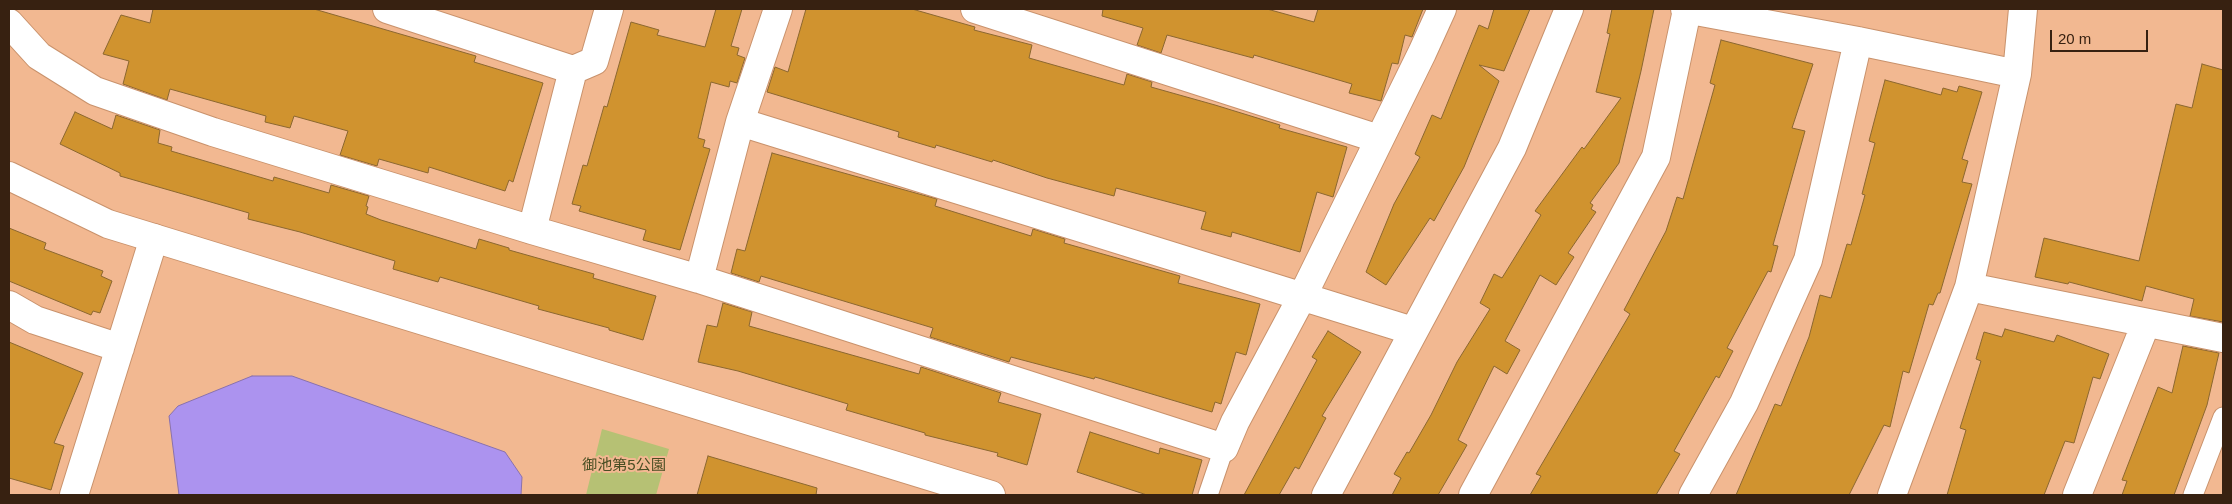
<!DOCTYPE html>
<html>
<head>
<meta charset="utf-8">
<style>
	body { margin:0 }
	#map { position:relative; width:2232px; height:504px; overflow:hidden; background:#f2b891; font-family:Helvetica,sans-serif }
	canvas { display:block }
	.frame { position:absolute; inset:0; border:10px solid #372111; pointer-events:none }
	.scale { position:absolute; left:2050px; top:30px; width:98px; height:22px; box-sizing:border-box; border:2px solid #372111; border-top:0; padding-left:6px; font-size:15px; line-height:18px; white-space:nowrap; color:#372111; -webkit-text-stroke:4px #f2b891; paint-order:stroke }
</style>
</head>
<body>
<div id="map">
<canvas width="2232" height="504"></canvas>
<div class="frame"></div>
<div class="scale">20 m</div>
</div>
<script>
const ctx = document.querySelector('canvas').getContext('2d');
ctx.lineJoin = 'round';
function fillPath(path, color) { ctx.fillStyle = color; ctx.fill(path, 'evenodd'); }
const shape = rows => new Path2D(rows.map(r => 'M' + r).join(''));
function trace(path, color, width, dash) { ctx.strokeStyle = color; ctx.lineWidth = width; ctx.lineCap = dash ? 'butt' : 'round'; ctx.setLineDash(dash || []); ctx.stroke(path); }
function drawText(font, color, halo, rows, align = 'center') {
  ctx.font = font + ' Helvetica,"Noto Sans JP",sans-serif'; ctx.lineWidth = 4; ctx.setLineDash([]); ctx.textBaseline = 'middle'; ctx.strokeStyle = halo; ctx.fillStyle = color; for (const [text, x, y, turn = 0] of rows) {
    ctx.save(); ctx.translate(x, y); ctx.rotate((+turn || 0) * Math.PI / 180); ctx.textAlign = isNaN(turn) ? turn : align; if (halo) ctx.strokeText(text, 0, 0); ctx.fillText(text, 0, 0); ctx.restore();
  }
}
fillPath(shape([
	[602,429,669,449,656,495,586,495]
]), '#b6c174');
const water = shape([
	[252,376,292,376,505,452,522,477,521,495,179,495,169,416,178,406,252,376]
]);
fillPath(water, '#ac93ef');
trace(water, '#8971ac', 1);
const building = shape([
	[153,9,314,9,476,56,474,62,543,83,513,182,509,180,505,191,429,167,428,173,379,159,377,166,340,155,348,131,294,116,290,128,265,122,266,116,170,89,167,100,123,84,129,61,103,54,121,15,150,23,153,9],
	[716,9,742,9,731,46,739,48,737,55,745,58,737,83,730,81,729,87,711,82,698,138,705,140,703,147,710,149,680,250,643,240,646,230,579,211,581,206,572,204,583,165,587,166,604,106,607,107,631,22,659,30,657,35,705,47,716,9],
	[806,9,912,9,975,27,974,30,1032,45,1029,58,1124,85,1127,74,1152,82,1151,87,1215,105,1280,125,1279,128,1347,147,1333,197,1317,192,1300,252,1232,232,1231,237,1201,229,1206,212,1116,188,1114,196,1047,178,993,160,992,162,936,145,935,148,898,137,899,132,767,92,775,67,788,72,806,9],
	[1103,9,1267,9,1314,22,1318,9,1423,9,1412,37,1405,35,1398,64,1392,63,1381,101,1349,93,1352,84,1254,55,1253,58,1167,35,1161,53,1137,45,1143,28,1102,16,1103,9],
	[1494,9,1530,9,1504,71,1479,65,1499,81,1464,167,1434,221,1430,218,1386,285,1366,272,1394,204,1420,157,1415,154,1432,115,1441,119,1479,25,1488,29,1494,9],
	[1612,9,1654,9,1641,71,1619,163,1590,203,1593,205,1591,209,1596,212,1568,253,1574,257,1556,285,1540,275,1505,341,1520,350,1507,374,1494,366,1458,440,1467,445,1438,495,1392,495,1401,478,1394,474,1407,452,1409,453,1431,415,1457,362,1490,309,1480,303,1494,274,1502,278,1541,215,1535,211,1582,147,1584,149,1621,98,1596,92,1610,34,1607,33,1612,9],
	[1721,40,1813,64,1792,128,1805,131,1773,245,1778,246,1771,272,1768,271,1727,348,1733,351,1719,378,1716,376,1674,451,1680,454,1656,495,1530,495,1541,476,1536,474,1630,314,1624,310,1666,231,1677,197,1683,199,1715,85,1710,83,1721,40],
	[2202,64,2223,70,2223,322,2190,316,2194,299,2146,286,2142,301,2069,282,2068,284,2035,277,2044,238,2139,261,2176,104,2192,108,2202,64],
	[1885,80,1941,95,1943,88,1957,92,1959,86,1982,92,1962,159,1968,161,1962,182,1972,184,1940,293,1938,293,1933,305,1929,304,1909,373,1903,371,1890,427,1884,425,1849,495,1736,495,1775,404,1781,406,1809,337,1820,295,1831,298,1847,244,1851,245,1865,195,1862,194,1875,143,1869,141,1885,80],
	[75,112,112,129,116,115,160,130,158,143,172,147,171,151,273,181,274,177,329,193,331,185,369,196,366,206,368,207,366,214,381,220,476,249,479,239,509,248,509,250,594,274,593,278,656,296,643,340,609,330,609,328,538,309,539,306,440,277,438,282,393,269,395,261,300,232,248,219,249,213,120,176,120,173,60,144,75,112],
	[772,153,937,199,935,206,1031,236,1033,229,1065,239,1064,243,1180,276,1178,283,1260,304,1246,355,1236,352,1221,404,1215,402,1212,412,1095,377,1094,379,1011,357,1009,362,930,337,933,328,761,276,759,282,731,273,737,249,745,251,772,153],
	[9,228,46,243,44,249,103,271,101,276,112,281,100,313,93,311,91,315,9,281,9,228],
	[723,303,752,312,749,326,919,374,921,367,1001,393,998,402,1041,414,1027,465,997,456,998,453,925,435,925,433,846,410,848,404,738,371,698,362,707,325,717,327,723,303],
	[2005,329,2054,342,2057,335,2109,354,2100,379,2093,377,2074,443,2065,441,2044,495,1947,495,1966,430,1960,428,1981,361,1976,359,1984,332,2002,337,2005,329],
	[1328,331,1361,352,1322,416,1326,418,1299,469,1295,467,1279,495,1244,495,1317,360,1312,357,1328,331],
	[9,342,83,373,54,443,64,446,51,490,9,478,9,342],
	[2183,346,2219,353,2207,405,2174,495,2122,495,2127,481,2122,480,2158,387,2172,393,2183,346],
	[1090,432,1159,454,1160,448,1202,460,1192,495,1147,495,1077,472,1090,432],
	[708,456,817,488,816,495,697,495,708,456]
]);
fillPath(building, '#d0932f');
trace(building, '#8b6730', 1);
const service = shape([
	[1208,495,1224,448],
	[2193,495,2223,417]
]);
const minor = shape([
	[387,9,573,70,532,230],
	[975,9,1379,139],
	[1685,9,1858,41,2017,74],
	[9,23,39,56,95,91,213,132,532,230,699,279,1224,448,1235,422,1303,295,1422,53,1442,9],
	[573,70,594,61,609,9],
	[740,122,778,9],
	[699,279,740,122,1413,331],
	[1969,287,2223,338],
	[9,305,35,320,120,348],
	[74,495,154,238],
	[1473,495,1656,157,1687,10],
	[1693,495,1744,403,1808,260,1858,41],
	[1892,495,1969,287,2017,74,2023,9],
	[2077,495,2146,323]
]);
const tertiary = shape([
	[9,176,108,224,991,495],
	[1326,495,1512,148,1569,9]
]);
trace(service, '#c9926c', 21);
trace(minor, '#c9926c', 30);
trace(tertiary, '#c9926c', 30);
trace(service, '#fff', 19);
trace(minor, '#fff', 28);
trace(tertiary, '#fff', 28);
drawText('15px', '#494e23', '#f2b891', [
	["御池第5公園",624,466]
]);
</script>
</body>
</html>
